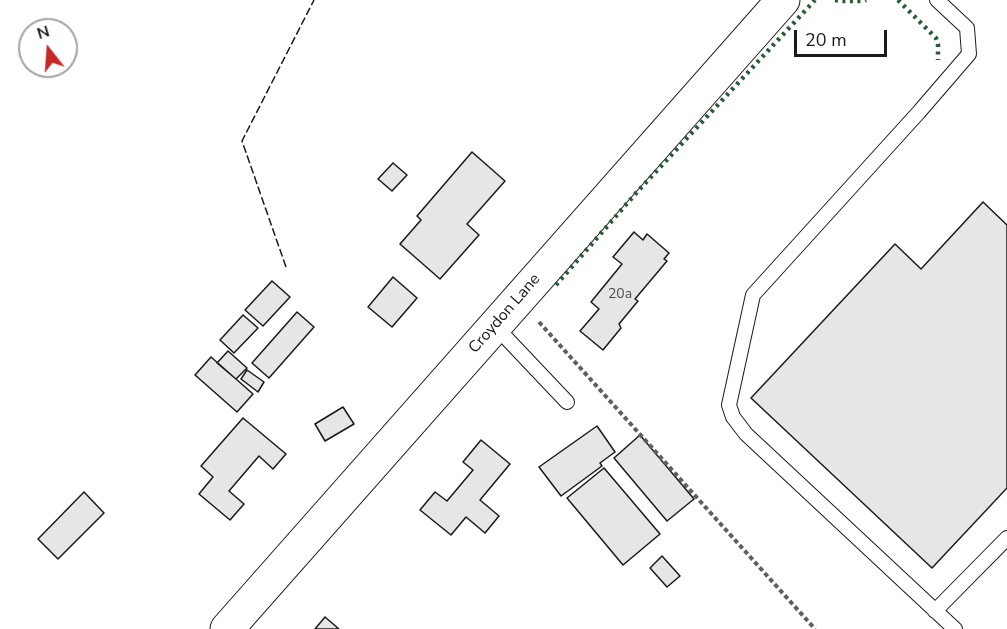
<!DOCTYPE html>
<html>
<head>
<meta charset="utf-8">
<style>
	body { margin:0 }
	#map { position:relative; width:1007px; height:629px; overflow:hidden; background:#fff; font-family:"Nunito Sans",sans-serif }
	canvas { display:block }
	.north { position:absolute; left:18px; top:18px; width:60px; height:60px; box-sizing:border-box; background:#fff; border:2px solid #a3a3a3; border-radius:50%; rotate:343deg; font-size:16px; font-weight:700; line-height:24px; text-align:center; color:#1a1a1a }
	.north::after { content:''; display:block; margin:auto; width:21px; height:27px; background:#c62828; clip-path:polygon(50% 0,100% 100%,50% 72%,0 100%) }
	.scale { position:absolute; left:794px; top:30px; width:93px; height:27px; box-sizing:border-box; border:3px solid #1a1a1a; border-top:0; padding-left:8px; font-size:18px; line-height:21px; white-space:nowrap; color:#1a1a1a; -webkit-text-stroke:4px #fff; paint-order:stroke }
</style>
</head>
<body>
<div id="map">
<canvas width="1007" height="629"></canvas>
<div class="north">N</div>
<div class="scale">20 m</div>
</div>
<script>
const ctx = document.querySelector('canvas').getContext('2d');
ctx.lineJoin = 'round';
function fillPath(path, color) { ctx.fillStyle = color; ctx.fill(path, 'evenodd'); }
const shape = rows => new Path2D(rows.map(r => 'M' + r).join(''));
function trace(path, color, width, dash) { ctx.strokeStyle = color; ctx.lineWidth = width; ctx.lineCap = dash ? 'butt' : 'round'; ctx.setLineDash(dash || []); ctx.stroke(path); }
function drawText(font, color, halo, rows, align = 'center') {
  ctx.font = font + ' "Nunito Sans",sans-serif'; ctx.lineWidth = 4.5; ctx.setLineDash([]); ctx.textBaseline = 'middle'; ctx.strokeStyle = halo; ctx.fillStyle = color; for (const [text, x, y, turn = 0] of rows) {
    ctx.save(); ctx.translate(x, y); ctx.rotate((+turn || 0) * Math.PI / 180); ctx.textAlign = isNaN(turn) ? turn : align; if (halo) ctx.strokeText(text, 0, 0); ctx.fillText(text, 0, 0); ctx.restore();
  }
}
const building = shape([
	[472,152,505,181,467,224,479,235,440,279,400,244,421,220,417,216,472,152],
	[393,163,407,175,392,191,378,179,393,163],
	[983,202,1007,225,1007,488,932,568,751,398,895,244,921,269,983,202],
	[634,232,643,240,647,234,669,253,664,259,667,261,635,299,638,301,619,324,621,328,603,350,580,331,599,309,591,302,622,264,613,257,634,232],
	[393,277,417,298,392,327,368,307,393,277],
	[272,281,290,297,263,326,245,310,272,281],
	[297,312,314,327,269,378,252,363,297,312],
	[243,315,258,328,234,353,220,340,243,315],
	[228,351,247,368,236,379,217,363,228,351],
	[211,357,253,394,237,412,195,375,211,357],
	[247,370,264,382,258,392,241,379,247,370],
	[343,407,354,424,325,441,315,424,343,407],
	[243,418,286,454,273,469,259,456,229,491,244,504,230,520,199,494,213,477,201,466,243,418],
	[597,426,615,452,600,463,602,466,561,496,539,467,597,426],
	[640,435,694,499,667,521,614,458,640,435],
	[481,440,510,464,480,500,499,516,485,533,466,517,451,535,420,510,435,492,447,501,473,470,463,462,481,440],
	[604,468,660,534,623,565,567,498,604,468],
	[84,492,104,513,58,559,38,539,84,492],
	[662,556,680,576,667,587,650,568,662,556],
	[325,617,339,629,315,629,325,617]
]);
fillPath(building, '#e6e6e6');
trace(building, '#1a1a1a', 1.5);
const lane = shape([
	[937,0,967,28,969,54,919,112,753,295,729,405,733,417,746,434,955,629],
	[495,326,567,402],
	[935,611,1007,538]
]);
const primary = shape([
	[227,629,783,0]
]);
trace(lane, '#1a1a1a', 16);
trace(primary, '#1a1a1a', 35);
trace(shape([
	[539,322,815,629]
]), '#5f5f5f', 4, [4.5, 3]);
trace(lane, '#fff', 14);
trace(primary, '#fff', 33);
trace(shape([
	[835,0,841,1,864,1,866,0],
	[898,0,936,38,938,44,938,60],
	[556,285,637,192,815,0]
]), '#2b5a34', 4.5, [3, 4.5]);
trace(shape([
	[286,267,242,141,314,0]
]), '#1a1a1a', 1.5, [8, 3]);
drawText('14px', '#4d4d4d', null, [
	["20a",620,295]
]);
drawText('16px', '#1a1a1a', '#fff', [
	["Croydon Lane",505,314,-49]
]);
</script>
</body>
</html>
